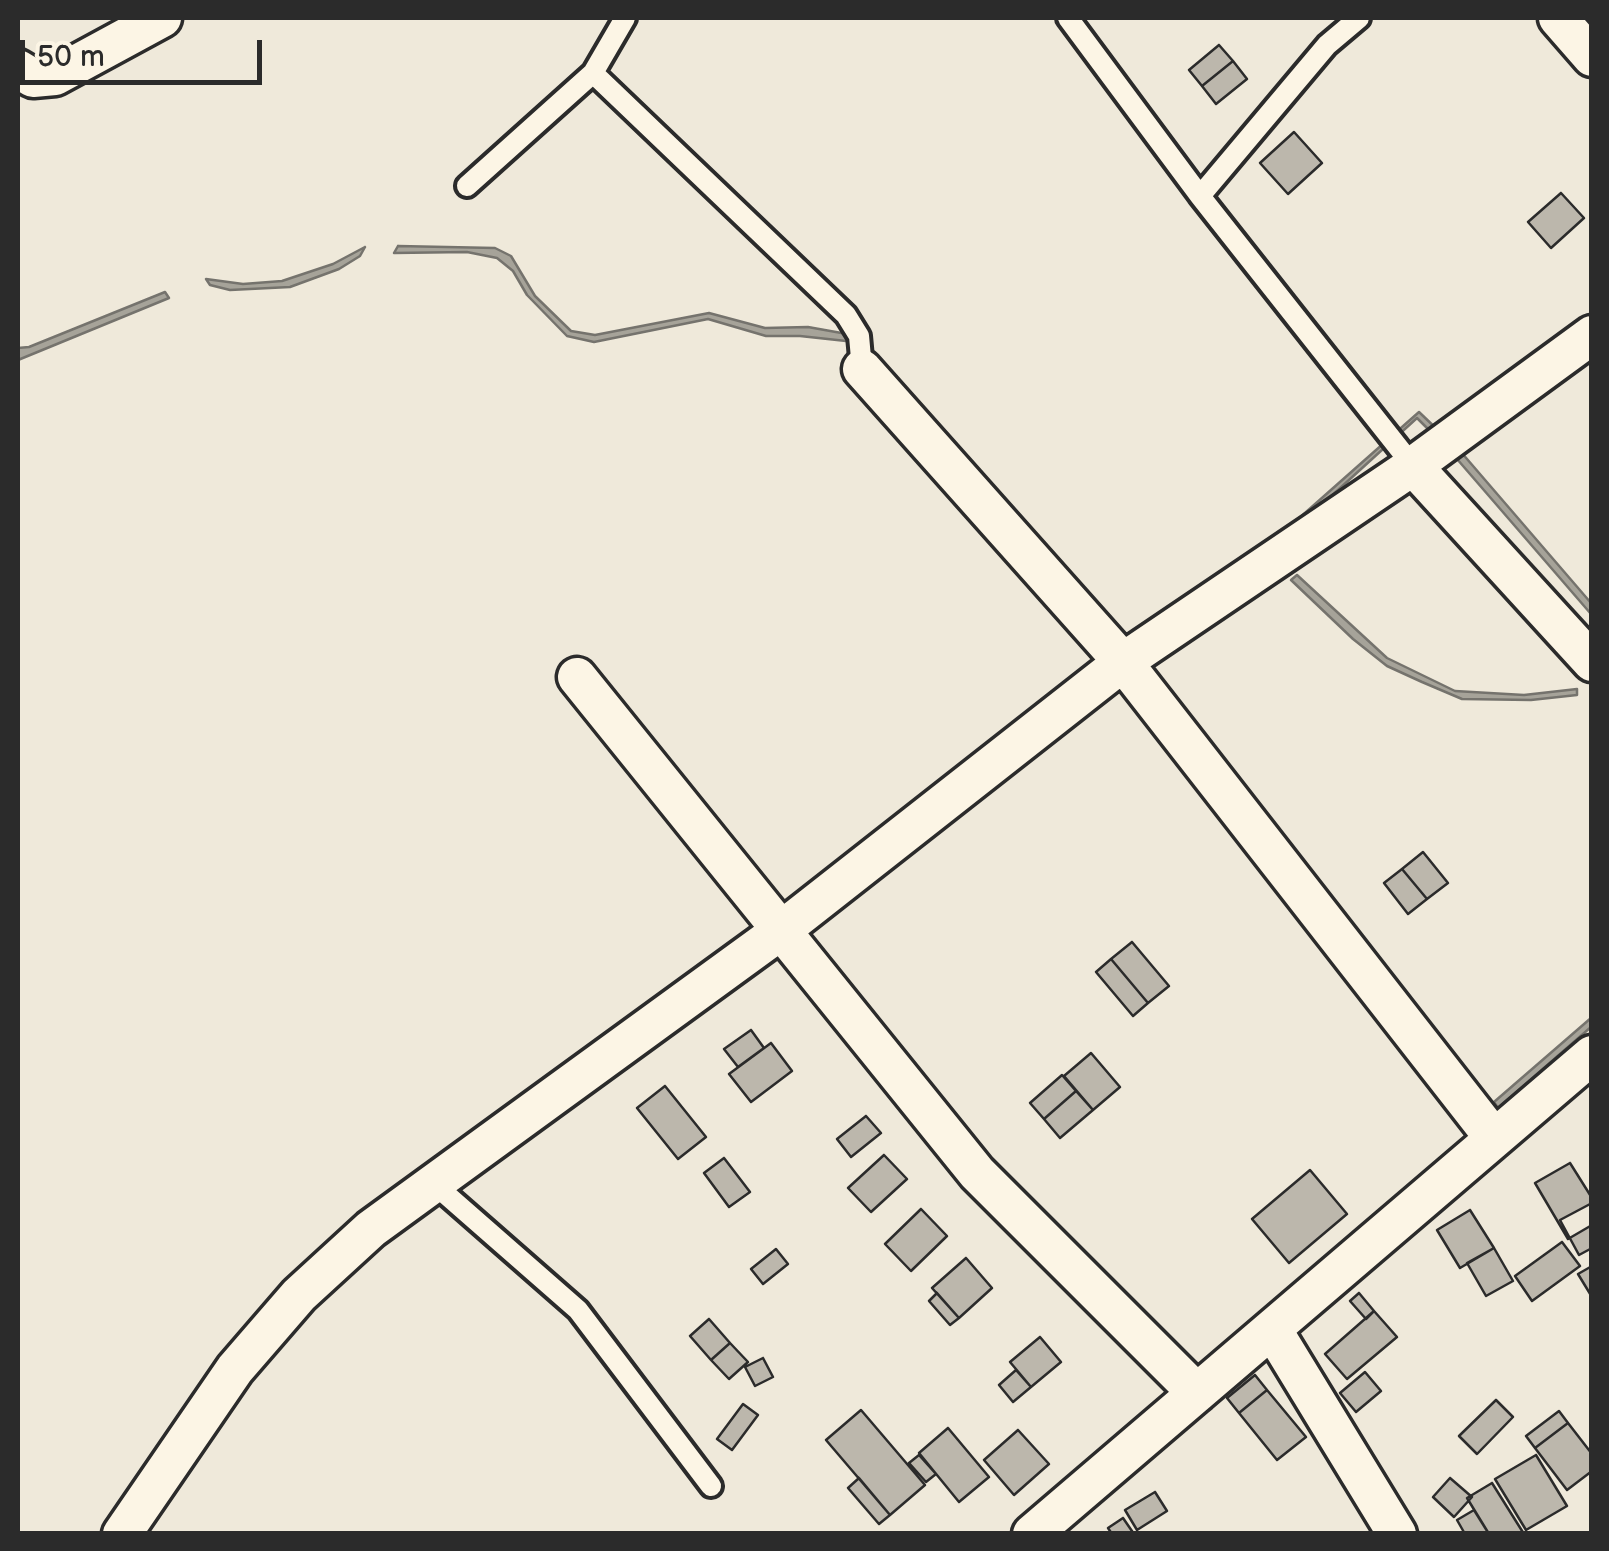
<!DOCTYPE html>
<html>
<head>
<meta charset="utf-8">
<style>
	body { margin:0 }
	#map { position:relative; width:1609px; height:1551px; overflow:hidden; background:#efe9da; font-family:"Balsamiq Sans",sans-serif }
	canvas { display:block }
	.frame { position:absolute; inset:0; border:20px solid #2b2b2b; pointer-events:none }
	.scale { position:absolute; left:20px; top:40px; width:242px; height:45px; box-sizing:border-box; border:5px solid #2b2b2b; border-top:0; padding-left:12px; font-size:30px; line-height:35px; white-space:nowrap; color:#2b2b2b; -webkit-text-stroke:8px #fcf5e5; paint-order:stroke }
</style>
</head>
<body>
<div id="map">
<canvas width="1609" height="1551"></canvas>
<div class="frame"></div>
<div class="scale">50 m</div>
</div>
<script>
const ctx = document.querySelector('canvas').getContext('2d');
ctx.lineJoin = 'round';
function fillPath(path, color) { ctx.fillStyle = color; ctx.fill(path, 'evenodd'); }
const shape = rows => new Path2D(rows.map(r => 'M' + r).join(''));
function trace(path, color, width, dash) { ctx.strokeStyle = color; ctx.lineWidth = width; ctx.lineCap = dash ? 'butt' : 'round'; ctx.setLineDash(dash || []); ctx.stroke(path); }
const water = shape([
	[398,246,495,248,511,256,535,296,571,331,595,335,709,313,765,328,808,327,847,334,846,341,800,336,766,336,708,319,594,342,567,336,527,295,513,271,497,258,467,252,394,253,398,246],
	[365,247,360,256,339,269,290,287,230,290,210,285,206,279,243,284,282,281,333,264,365,247],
	[165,292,169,298,18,360,18,348,29,347,165,292],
	[870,351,1025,522,1112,627,1128,641,1197,588,1288,528,1419,412,1443,435,1438,439,1417,418,1293,531,1127,648,868,357,870,351],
	[1461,452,1591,603,1591,614,1457,459,1461,452],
	[1297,575,1387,658,1455,691,1524,695,1577,689,1577,695,1531,700,1462,699,1422,682,1387,666,1353,639,1291,580,1297,575],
	[1591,1018,1591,1027,1498,1108,1494,1102,1591,1018]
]);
fillPath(water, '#a6a399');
trace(water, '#75736d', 2.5);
const building = shape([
	[1219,45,1233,61,1202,86,1189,70,1219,45],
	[1233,61,1247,79,1216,104,1202,86,1233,61],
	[1294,132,1322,163,1288,194,1260,163,1294,132],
	[1561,193,1584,218,1551,248,1528,222,1561,193],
	[1423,852,1448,883,1427,899,1402,869,1423,852],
	[1402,869,1427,899,1408,914,1384,883,1402,869],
	[1132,942,1169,986,1148,1003,1111,959,1132,942],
	[1111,959,1148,1003,1133,1016,1096,972,1111,959],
	[751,1030,764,1048,738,1067,724,1049,751,1030],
	[771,1043,792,1071,751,1102,729,1074,771,1043],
	[1091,1053,1120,1087,1093,1110,1064,1076,1091,1053],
	[1062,1075,1076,1091,1044,1119,1030,1103,1062,1075],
	[665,1086,706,1137,678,1159,637,1108,665,1086],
	[1076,1091,1093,1110,1060,1138,1044,1119,1076,1091],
	[866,1116,881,1133,851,1157,837,1139,866,1116],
	[884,1155,907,1179,871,1212,848,1188,884,1155],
	[724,1158,750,1192,729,1207,704,1173,724,1158],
	[1570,1163,1592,1198,1592,1225,1568,1239,1535,1183,1570,1163],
	[1310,1170,1347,1214,1289,1263,1252,1219,1310,1170],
	[1592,1203,1592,1248,1579,1255,1560,1220,1592,1203],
	[921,1209,947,1236,911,1271,885,1244,921,1209],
	[1470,1210,1494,1248,1460,1268,1437,1230,1470,1210],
	[1562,1242,1580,1266,1532,1301,1515,1276,1562,1242],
	[1494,1248,1513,1281,1486,1296,1467,1263,1494,1248],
	[776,1249,788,1264,763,1284,751,1269,776,1249],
	[966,1258,992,1288,959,1318,932,1288,966,1258],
	[1592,1266,1592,1297,1578,1274,1592,1266],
	[937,1293,959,1318,950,1325,929,1301,937,1293],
	[1359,1293,1374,1311,1366,1319,1350,1301,1359,1293],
	[1374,1311,1397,1337,1347,1379,1325,1354,1374,1311],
	[709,1319,730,1343,711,1360,690,1336,709,1319],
	[1040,1337,1061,1362,1031,1387,1010,1362,1040,1337],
	[730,1343,748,1362,729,1379,711,1360,730,1343],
	[763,1358,773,1377,755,1386,745,1367,763,1358],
	[1016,1370,1031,1387,1013,1402,999,1385,1016,1370],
	[1365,1372,1381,1391,1356,1412,1340,1393,1365,1372],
	[1255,1375,1267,1390,1239,1413,1227,1398,1255,1375],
	[1267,1390,1306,1437,1277,1460,1239,1413,1267,1390],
	[1496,1400,1513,1417,1477,1454,1459,1436,1496,1400],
	[743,1404,758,1415,732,1450,717,1439,743,1404],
	[861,1410,925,1485,890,1515,826,1440,861,1410],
	[1559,1411,1568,1423,1535,1448,1526,1436,1559,1411],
	[1568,1423,1592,1454,1592,1471,1567,1490,1535,1448,1568,1423],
	[948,1428,989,1477,959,1502,919,1453,948,1428],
	[1018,1430,1049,1464,1014,1495,984,1460,1018,1430],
	[919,1455,936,1474,926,1482,909,1463,919,1455],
	[1536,1455,1567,1506,1526,1530,1495,1479,1536,1455],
	[859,1478,890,1515,879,1524,848,1488,859,1478],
	[1450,1478,1472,1497,1454,1517,1433,1497,1450,1478],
	[1492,1483,1524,1534,1489,1534,1467,1498,1492,1483],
	[1155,1492,1167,1511,1137,1530,1125,1510,1155,1492],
	[1474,1510,1489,1534,1465,1534,1457,1520,1474,1510],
	[1123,1518,1134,1534,1112,1534,1108,1528,1123,1518]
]);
fillPath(building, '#bcb7ac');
trace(building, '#2b2b2b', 2.5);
const service = shape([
	[1068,18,1200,196,1413,466],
	[593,73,846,315,859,336,862,369],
	[467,186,593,73,625,18],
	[1200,196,1327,45,1359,18],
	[433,1183,578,1310,711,1486]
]);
const minor = shape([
	[1558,18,1592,57],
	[18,69,33,78,55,76,162,18],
	[862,369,1123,662,1494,1138],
	[1413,466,1592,662],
	[577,677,977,1173,1197,1393],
	[1272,1329,1397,1534],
	[122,1534,235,1369,299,1295,371,1229,783,929,1123,662,1413,466,1592,335],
	[1032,1534,1592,1055]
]);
trace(service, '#2b2b2b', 28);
trace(minor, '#2b2b2b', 45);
trace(service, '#fcf5e5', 20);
trace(minor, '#fcf5e5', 38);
</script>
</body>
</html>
